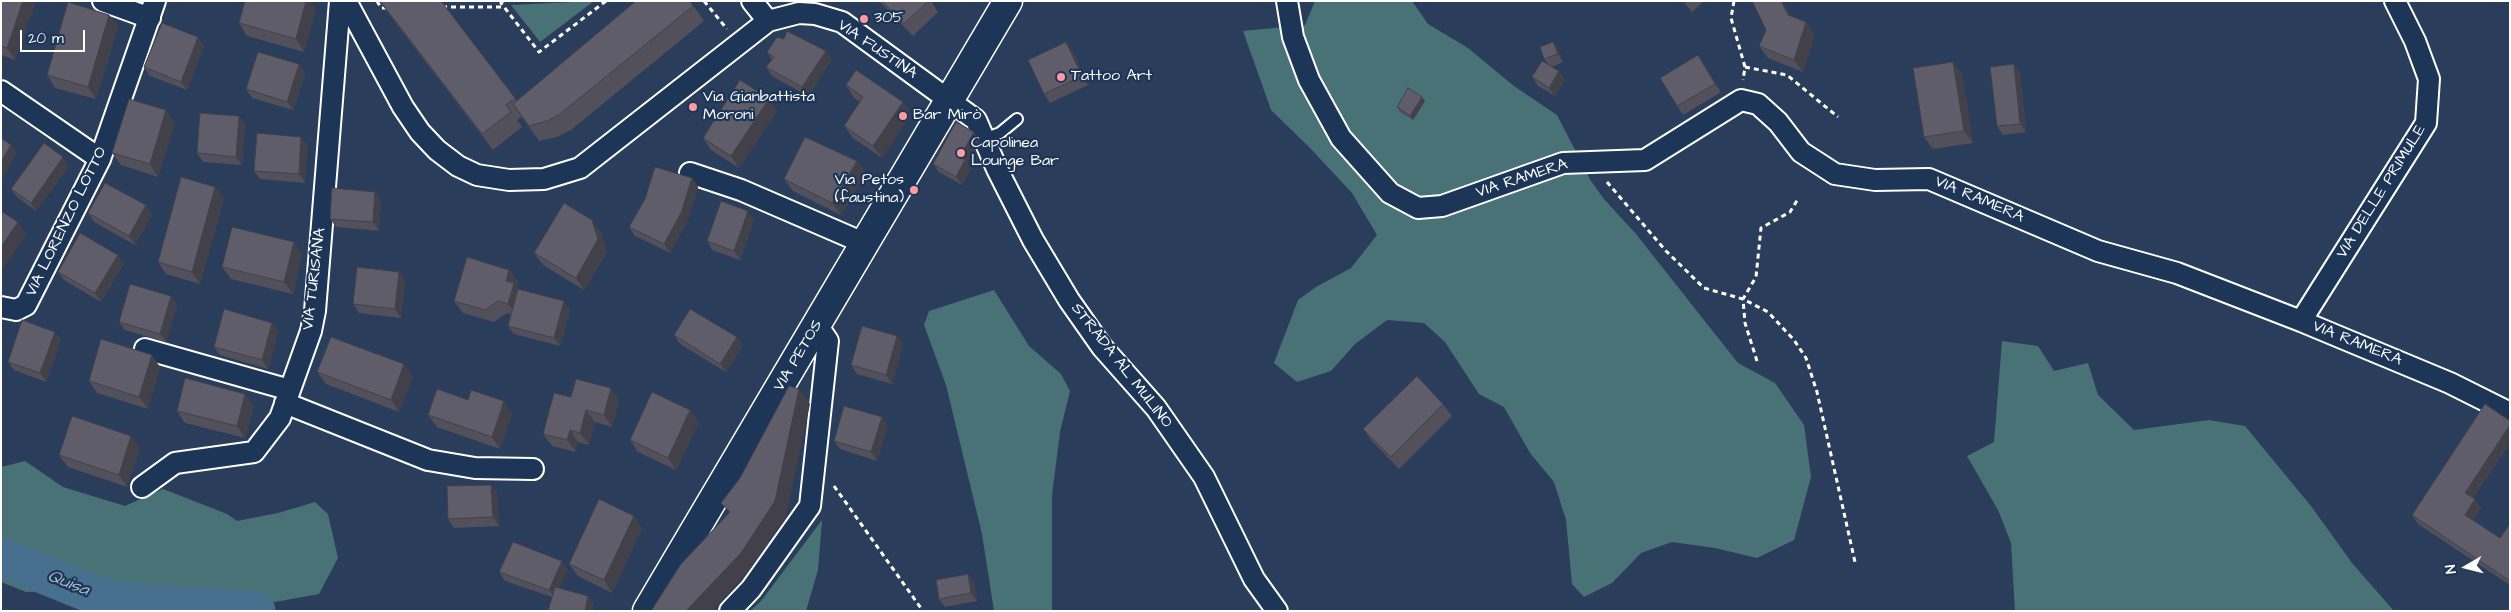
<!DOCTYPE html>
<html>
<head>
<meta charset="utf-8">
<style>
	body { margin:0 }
	#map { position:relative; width:2511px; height:612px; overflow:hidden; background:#2a3d5b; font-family:"Architects Daughter",sans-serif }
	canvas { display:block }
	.frame { position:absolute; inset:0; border:2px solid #fff; pointer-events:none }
	.north { position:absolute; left:2441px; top:542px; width:50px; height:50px; -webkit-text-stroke:4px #1d3557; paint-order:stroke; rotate:262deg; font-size:14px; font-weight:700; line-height:20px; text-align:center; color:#fff }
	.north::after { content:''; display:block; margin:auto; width:18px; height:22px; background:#fff; clip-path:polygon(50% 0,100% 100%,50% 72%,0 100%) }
	.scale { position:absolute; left:20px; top:30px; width:65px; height:22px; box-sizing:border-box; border:2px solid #fff; border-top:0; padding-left:6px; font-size:15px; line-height:18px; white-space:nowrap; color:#fff; -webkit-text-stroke:4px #1d3557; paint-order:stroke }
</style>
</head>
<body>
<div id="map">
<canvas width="2511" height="612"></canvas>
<div class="frame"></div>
<div class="north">N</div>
<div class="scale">20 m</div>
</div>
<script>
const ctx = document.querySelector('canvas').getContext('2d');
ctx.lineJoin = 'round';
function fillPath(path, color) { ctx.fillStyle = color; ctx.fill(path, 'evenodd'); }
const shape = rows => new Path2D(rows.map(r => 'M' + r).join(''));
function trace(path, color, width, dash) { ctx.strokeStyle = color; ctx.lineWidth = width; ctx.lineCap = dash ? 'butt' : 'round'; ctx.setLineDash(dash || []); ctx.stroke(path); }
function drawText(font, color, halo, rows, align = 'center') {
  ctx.font = font + ' "Architects Daughter",sans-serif'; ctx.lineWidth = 4.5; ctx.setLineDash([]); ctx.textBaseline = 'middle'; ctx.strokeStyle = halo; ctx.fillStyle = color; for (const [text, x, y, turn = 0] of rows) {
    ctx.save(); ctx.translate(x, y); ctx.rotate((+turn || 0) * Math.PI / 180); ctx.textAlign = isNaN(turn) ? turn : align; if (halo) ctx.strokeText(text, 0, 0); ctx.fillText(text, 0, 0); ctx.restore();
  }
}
fillPath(shape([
	[594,1,540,42,511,5],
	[1315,1,1412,1,1428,24,1468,48,1514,86,1557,115,1591,181,1604,199,1636,234,1738,363,1775,383,1804,425,1811,477,1794,540,1757,558,1715,548,1672,542,1641,553,1612,583,1584,597,1572,584,1566,520,1554,482,1530,453,1504,407,1479,394,1445,342,1424,323,1387,320,1355,344,1331,371,1297,382,1274,363,1298,300,1316,287,1351,268,1377,235,1352,193,1310,148,1271,110,1243,31,1305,25],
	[994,290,1029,346,1061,374,1070,391,1060,432,1052,495,1052,611,994,611,982,534,946,385,924,325,929,311],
	[2002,341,2038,346,2054,371,2088,363,2098,395,2134,430,2209,420,2245,426,2311,506,2352,563,2394,611,2015,611,2011,543,1998,510,1967,456,1994,442],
	[25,461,63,487,125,506,163,489,227,514,237,521,278,513,315,502,328,514,338,558,319,594,242,608,160,589,26,592,1,582,1,467],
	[822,520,818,570,806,611,750,611,761,601]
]), '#497276');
trace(shape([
	[1,557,92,594,126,602,256,611]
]), '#46708e', 39);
const lane = shape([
	[984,139,1000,133,1017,119]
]);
const street = shape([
	[103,1,150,18],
	[346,1,403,107,420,132,437,150,458,166,477,175,509,180,544,179,580,168,768,21,799,13,815,14,842,22,976,120,997,169,1033,240,1069,300,1102,347,1156,408,1204,477,1254,579,1277,611],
	[752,1,768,21],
	[1287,1,1293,37,1309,80,1341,138,1390,193,1418,208,1442,206,1563,163,1645,160,1741,100,1758,104,1778,122,1801,152,1835,174,1875,180,1929,179,2098,251,2177,273,2301,321,2450,383,2510,413],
	[1,91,100,159],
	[690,173,741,190,866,244],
	[1,307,16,310,26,305,100,159,155,1],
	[2301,321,2426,123,2429,79,2415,41,2395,1],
	[145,349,290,390],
	[285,403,428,460,475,468,533,469],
	[142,487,175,463,254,452,280,418,311,331,315,311,340,1],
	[730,611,751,589,810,506,828,341,817,325]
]);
const primary = shape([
	[647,611,1008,1]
]);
trace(lane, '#fff', 14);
trace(street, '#fff', 24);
trace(primary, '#fff', 31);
trace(shape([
	[377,1,381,8,388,8],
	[503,1,501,3,539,52,606,1],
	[704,1,727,29],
	[1734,1,1731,18,1745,67,1743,80],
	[442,7,503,7],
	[1745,67,1787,75,1838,117],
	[1607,182,1666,251,1704,288,1743,299,1768,312,1794,340,1806,358,1817,392,1855,562],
	[1757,361,1745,323,1743,299,1756,277,1761,228,1790,212,1798,199],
	[834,486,923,611]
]), '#fff', 3, [5, 4]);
trace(lane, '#1d3557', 10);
trace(street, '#1d3557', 20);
trace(primary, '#1d3557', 28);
fillPath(shape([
	[1,1,36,1,15,60,1,55],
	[245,1,310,1,316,10,304,52,247,36,239,23],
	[379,1,441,1,517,101,690,1,704,21,571,130,557,137,539,141,522,117,517,120,522,127,493,150],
	[879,1,931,1,938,12,913,36],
	[1683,1,1704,1,1692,12],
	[1782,1,1790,16,1815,34,1803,72,1768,58,1759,46],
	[109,15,118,27,96,99,55,88,47,75],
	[1553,42,1559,51,1563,62,1552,67,1559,71,1565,80,1555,96,1538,86,1532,77,1548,64,1544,59],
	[204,46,187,90,150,76,144,67],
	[1072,50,1088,85,1050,103,1044,94],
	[826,51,832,59,808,96,772,76,766,67,772,60,767,52],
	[1953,62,1962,74,1973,143,1933,149,1924,137],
	[299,64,305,73,293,110,252,98,246,89],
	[1704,64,1721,92,1683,115,1677,106],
	[2014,64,2020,73,2026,132,2003,135,1997,126],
	[846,85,903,102,911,114,882,158,853,138,844,126,860,102,854,98],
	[769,99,777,111,739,168,711,150,703,138],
	[1425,101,1413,120,1400,112,1397,107],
	[239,116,245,125,242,165,203,162,197,153],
	[175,123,158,177,121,165,112,153],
	[301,137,307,145,305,183,260,179,254,171],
	[980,141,967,163,971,169,962,185,939,172,933,164],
	[857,161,866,173,841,215,793,191,784,179],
	[69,166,36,211,17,197,11,189],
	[692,178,698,187,687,222,670,253,635,236,629,227],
	[215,187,224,199,200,284,166,274,158,262],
	[375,192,381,200,379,231,336,227,330,219],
	[88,213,152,214,135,245,94,222],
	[754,220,740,260,712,250,707,241],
	[601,232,607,252,584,290,543,265,534,253],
	[294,242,302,254,293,294,231,279,222,267],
	[124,263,101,302,64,280,58,272],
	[509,270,518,282,516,287,518,289,570,310,560,346,514,334,508,326,511,314,507,313,494,322,463,313,454,301],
	[399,272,405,280,401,318,359,313,353,304],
	[171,296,177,305,166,342,125,330,119,322],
	[278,331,268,369,220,355,214,347],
	[674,335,743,345,726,372,680,344],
	[61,340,46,382,14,370,8,362],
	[903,344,892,384,857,374,851,365],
	[160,367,148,409,97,393,89,381],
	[317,372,413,376,399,412,326,384],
	[571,397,619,400,612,427,595,422,589,445,578,442,576,452,552,446,543,434],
	[468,400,512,414,500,449,437,427,428,415],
	[1443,404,1452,416,1399,469,1372,441,1363,429],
	[254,406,245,438,185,423,177,411],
	[2510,421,2510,443,2473,498,2481,508,2473,520,2500,538,2510,524,2510,585,2418,524,2412,515],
	[699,422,676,470,638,452,630,440],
	[888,425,877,461,840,449,834,441],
	[140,448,127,487,68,467,59,455],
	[491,485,497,493,499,526,454,528,448,519],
	[642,528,612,593,578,576,569,564],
	[568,569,559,588,588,596,594,604,552,597,505,581,499,572],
	[974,582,977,601,945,607,939,599]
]), '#52505b');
fillPath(shape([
	[23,1,36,1,15,60,7,48],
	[306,1,310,1,316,10,304,52,296,39],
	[1781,1,1782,1,1797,27,1788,15],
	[109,15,118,27,96,99,88,87],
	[1806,22,1815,34,1803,72,1794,60],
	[198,37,204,46,187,90,181,82],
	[1066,42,1072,50,1088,85,1082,76],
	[1553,42,1559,51,1563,62,1558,54],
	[826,51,832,59,808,96,802,87],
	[1698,55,1704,64,1721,92,1715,84],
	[1953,62,1962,74,1973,143,1964,131],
	[299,64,305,73,293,110,287,102],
	[2014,64,2020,73,2026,132,2020,124],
	[1559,71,1565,80,1555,96,1549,88],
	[1422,97,1425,101,1413,120,1410,116],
	[769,99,777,111,739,168,731,156],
	[903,102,911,114,882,158,873,146],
	[166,110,175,123,158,177,150,164],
	[239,116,245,125,242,165,236,157],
	[974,132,980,141,967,163,971,169,962,185,956,177,960,157],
	[301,137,307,145,305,183,299,174],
	[11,145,17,153,1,181,1,162],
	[63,157,69,166,36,211,31,203],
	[857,161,866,173,841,215,832,203],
	[692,178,698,187,687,222,670,253,664,244],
	[215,187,224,199,200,284,192,272],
	[375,192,381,200,379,231,373,222],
	[146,205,152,214,135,245,129,236],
	[748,211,754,220,740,260,734,251],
	[592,220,601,232,607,252,584,290,576,278],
	[18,222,26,235,1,271,1,247],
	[294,242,302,254,293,294,284,282],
	[118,255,124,263,101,302,95,293],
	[509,270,518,282,516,287,522,295,517,316,508,304,506,281],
	[399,272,405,280,401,318,395,309],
	[171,296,177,305,166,342,160,334],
	[564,301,570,310,560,346,554,338],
	[272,323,278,331,268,369,262,360],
	[55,332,61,340,46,382,40,373],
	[897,336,903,344,892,384,886,375],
	[737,337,743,345,726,372,720,364],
	[152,355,160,367,148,409,139,397],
	[404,364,413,376,399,412,391,400],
	[611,388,619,400,612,427,604,415],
	[799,389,810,404,786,516,751,568,712,611,686,611],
	[245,394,254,406,245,438,237,426],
	[504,401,512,414,500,449,492,437],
	[586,410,595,422,589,445,580,433],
	[690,410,699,422,676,470,668,458],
	[882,417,888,425,877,461,871,452],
	[2510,425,2510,443,2471,501,2465,493],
	[570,430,578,442,576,452,567,440],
	[131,436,140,448,127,487,119,475],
	[491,485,497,493,499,526,493,517],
	[2475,499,2481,508,2471,523,2465,515],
	[634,516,642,528,612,593,604,580],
	[562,561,568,569,555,598,549,590],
	[968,574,974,582,977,601,971,593],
	[588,596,594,604,593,611,585,611]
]), '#42414a');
const building = shape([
	[1,1,23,1,7,48,1,46,1,1],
	[245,1,306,1,296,39,239,23,245,1],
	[380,1,441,1,515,98,506,105,511,112,482,134,380,1],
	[636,1,690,1,693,6,560,114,547,121,529,126,513,104,636,1],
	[882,1,928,1,904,24,882,1],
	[1752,1,1781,1,1788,15,1806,22,1794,60,1759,46,1766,30,1752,1],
	[68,2,109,15,88,87,47,75,68,2],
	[162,23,198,37,181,82,144,67,162,23],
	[787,31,826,51,802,87,766,67,774,57,767,52,777,37,784,39,787,31],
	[1066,42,1082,76,1044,94,1028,60,1066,42],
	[1553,42,1558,54,1544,59,1540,47,1553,42],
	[258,52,299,64,287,102,246,89,258,52],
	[1698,55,1715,84,1677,106,1660,78,1698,55],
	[1542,61,1559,71,1549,88,1532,77,1542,61],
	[1953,62,1964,131,1924,137,1913,68,1953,62],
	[2014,64,2020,124,1997,126,1990,67,2014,64],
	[856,70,903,102,873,146,844,126,863,97,846,85,856,70],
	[740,80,769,99,731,156,703,138,740,80],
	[1408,88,1422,97,1410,116,1397,107,1408,88],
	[129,99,166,110,150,164,112,153,129,99],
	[200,113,239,116,236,157,197,153,200,113],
	[956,122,974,132,960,157,965,160,956,177,933,164,956,122],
	[257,133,301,137,299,174,254,171,257,133],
	[805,137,857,161,832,203,784,179,805,137],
	[1,138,11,145,1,162,1,138],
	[44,143,63,157,31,203,11,189,44,143],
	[655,167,692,178,681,213,664,244,629,227,645,199,655,167],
	[181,177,215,187,192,272,158,262,181,177],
	[105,183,146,205,129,236,88,213,105,183],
	[332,188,375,192,373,222,330,219,332,188],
	[721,201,748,211,734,251,707,241,721,201],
	[564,203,592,220,598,239,576,278,534,253,564,203],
	[1,211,18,222,1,247,1,211],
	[232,227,294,242,284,282,222,267,232,227],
	[80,233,118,255,95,293,58,272,80,233],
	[467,257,509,270,506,281,514,283,508,304,498,301,485,310,454,301,467,257],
	[357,267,399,272,395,309,353,304,357,267],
	[130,284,171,296,160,334,119,322,130,284],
	[518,289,564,301,554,338,508,326,518,289],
	[224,309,272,323,262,360,214,347,224,309],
	[690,309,737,337,720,364,674,335,690,309],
	[22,320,55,332,40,373,8,362,22,320],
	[862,326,897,336,886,375,851,365,862,326],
	[331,337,404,364,391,400,317,372,331,337],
	[101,339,152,355,139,397,89,381,101,339],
	[1417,376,1443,404,1391,457,1363,429,1417,376],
	[185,378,245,394,237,426,177,411,185,378],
	[576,379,611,388,604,415,586,410,580,433,570,430,567,440,543,434,554,393,571,397,576,379],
	[789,386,799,389,775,501,741,553,686,611,651,611,681,564,730,512,721,503,740,478,789,386],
	[437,389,468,400,471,390,504,401,492,437,428,415,437,389],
	[652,392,690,410,668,458,630,440,652,392],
	[2485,404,2510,421,2510,425,2465,493,2475,499,2465,515,2500,538,2510,524,2510,581,2412,515,2485,404],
	[844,406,882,417,871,452,834,441,844,406],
	[72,416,131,436,119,475,59,455,72,416],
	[491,485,493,517,448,519,447,486,491,485],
	[599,499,634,516,604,580,569,564,599,499],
	[513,542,562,561,549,590,499,572,513,542],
	[968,574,971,593,939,599,936,580,968,574],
	[555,587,588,596,585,611,548,611,555,587]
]);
fillPath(building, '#5f5d6a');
trace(building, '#42414a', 1);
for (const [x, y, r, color] of [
	[864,19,5,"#ff9aa2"],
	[1061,77,5,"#ff9aa2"],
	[693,107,5,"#ff9aa2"],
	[903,116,5,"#ff9aa2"],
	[961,153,5,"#ff9aa2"],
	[914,190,5,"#ff9aa2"]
]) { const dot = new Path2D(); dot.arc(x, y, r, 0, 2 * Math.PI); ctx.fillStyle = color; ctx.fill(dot); trace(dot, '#1d3557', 2); }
drawText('16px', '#fff', '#1d3557', [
	["305",874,19],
	["Tattoo Art",1071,77],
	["Via Gianbattista",703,98],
	["Moroni",703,116],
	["Bar Mirò",913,116],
	["Capolinea",971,144],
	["Lounge Bar",971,162],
	["Via Petos",904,181,"right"],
	["(faustina)",904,199,"right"]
], 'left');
drawText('16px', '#fff', '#1d3557', [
	["VIA FUSTINA",877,50,34],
	["VIA RAMERA",1522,179,-18],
	["VIA DELLE PRIMULE",2382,192,-58],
	["VIA RAMERA",1979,200,23],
	["VIA LORENZO LOTTO",67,222,-64],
	["VIA TURISANA",315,279,-83],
	["VIA RAMERA",2357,344,22],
	["VIA PETOS",799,356,-59],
	["STRADA AL MULINO",1121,366,52]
]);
drawText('italic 18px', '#acbfcc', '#1d3557', [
	["Quisa",68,584,22]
]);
</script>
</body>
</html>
